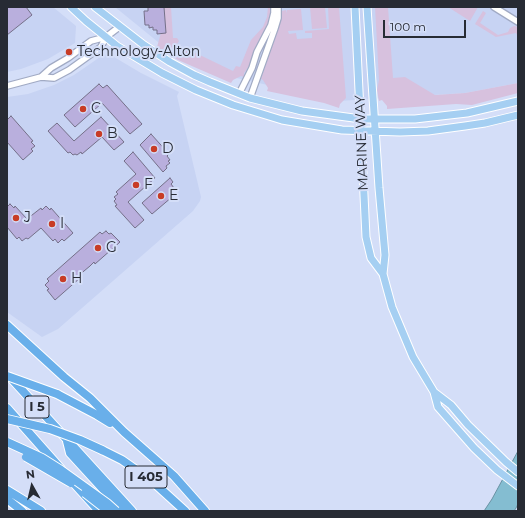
<!DOCTYPE html>
<html>
<head>
<meta charset="utf-8">
<style>
	body { margin:0 }
	#map { position:relative; width:525px; height:518px; overflow:hidden; background:#d4def8; font-family:Montserrat,sans-serif }
	canvas { display:block }
	.frame { position:absolute; inset:0; border:8px solid #272b34; pointer-events:none }
	.north { position:absolute; left:12px; top:466px; width:40px; height:40px; -webkit-text-stroke:3px #d4def8; paint-order:stroke; rotate:352deg; font-size:11px; font-weight:700; line-height:16px; text-align:center; color:#272b34 }
	.north::after { content:''; display:block; margin:auto; width:14px; height:18px; background:#272b34; clip-path:polygon(50% 0,100% 100%,50% 72%,0 100%) }
	.scale { position:absolute; left:383px; top:20px; width:83px; height:18px; box-sizing:border-box; border:2px solid #272b34; border-top:0; padding-left:5px; font-size:12px; line-height:14px; white-space:nowrap; color:#272b34; -webkit-text-stroke:3px #d4def8; paint-order:stroke }
</style>
</head>
<body>
<div id="map">
<canvas width="525" height="518"></canvas>
<div class="frame"></div>
<div class="north">N</div>
<div class="scale">100 m</div>
</div>
<script>
const ctx = document.querySelector('canvas').getContext('2d');
ctx.lineJoin = 'round';
function fillPath(path, color) { ctx.fillStyle = color; ctx.fill(path, 'evenodd'); }
const shape = rows => new Path2D(rows.map(r => 'M' + r).join(''));
function trace(path, color, width, dash) { ctx.strokeStyle = color; ctx.lineWidth = width; ctx.lineCap = dash ? 'butt' : 'round'; ctx.setLineDash(dash || []); ctx.stroke(path); }
function drawText(font, color, halo, rows, align = 'center') {
  ctx.font = font + ' Montserrat,sans-serif'; ctx.lineWidth = 4; ctx.setLineDash([]); ctx.textBaseline = 'middle'; ctx.strokeStyle = halo; ctx.fillStyle = color; for (const [text, x, y, turn = 0] of rows) {
    ctx.save(); ctx.translate(x, y); ctx.rotate((+turn || 0) * Math.PI / 180); ctx.textAlign = isNaN(turn) ? turn : align; if (halo) ctx.strokeText(text, 0, 0); ctx.fillText(text, 0, 0); ctx.restore();
  }
}
fillPath(shape([
	[7,7,53,7,76,26,75,43,48,59,21,69,7,72],
	[115,7,164,7,165,18,165,7,518,7,518,83,465,93,339,101,232,77,158,42],
	[109,54,141,73,179,92,177,96,201,197,200,201,193,211,58,329,42,337,7,312,7,97,28,94,54,85,74,75,103,55]
]), '#c7d3f3');
fillPath(shape([
	[164,7,171,7,173,38,177,38,179,41,177,44,233,71,236,66,240,67,251,40,263,27,267,17,268,7,273,7,268,29,255,50,249,66,244,73,244,77,241,76,233,80,231,83,178,60,157,47,161,33,166,33],
	[310,7,325,7,327,28,312,29],
	[328,7,339,7,346,98,340,104,339,108,324,103,267,91,268,88,263,80,261,79,281,19,282,11,286,10,287,13,287,10,301,9,303,30,288,31,289,34,296,33,297,39,312,38,312,33,305,33,305,31,329,29],
	[375,7,388,7,393,78,405,77,435,95,465,93,518,83,518,93,472,105,456,104,387,109,387,106,382,100,379,101,377,90,379,80],
	[448,7,478,7,470,21],
	[483,11,486,13,480,23,498,35,508,32,510,28,514,26,518,27,518,37,516,33,496,37,475,24]
]), '#d7c1de');
const water = shape([
	[518,451,518,504,516,508,514,511,484,511,492,499,518,451]
]);
fillPath(water, '#84bdd1');
trace(water, '#6891a2', 1);
const building = shape([
	[7,7,26,7,32,15,7,35,7,7],
	[148,7,164,7,166,33,157,34,157,30,153,30,153,27,149,28,149,25,145,25,144,11,148,11,148,7],
	[99,84,103,88,107,85,142,124,130,134,102,103,75,127,64,115,99,84],
	[11,116,33,141,31,142,35,146,31,149,33,151,23,160,7,142,7,120,11,116],
	[101,117,124,142,114,150,102,137,82,154,81,152,77,155,75,154,73,155,70,152,68,153,48,131,57,123,74,141,101,117],
	[151,134,169,154,167,156,170,160,168,161,170,163,166,166,167,168,163,172,140,145,151,134],
	[133,152,155,178,128,202,144,220,135,228,115,206,117,205,114,201,116,199,114,197,118,194,116,192,136,174,124,161,133,152],
	[170,178,173,182,171,184,174,188,172,190,174,191,170,195,172,197,152,214,142,203,170,178],
	[10,204,14,208,15,206,27,219,41,208,42,210,46,206,50,210,51,208,73,233,64,241,62,239,58,243,55,239,53,241,41,228,28,239,26,238,22,241,19,237,17,239,7,227,7,207,10,204],
	[106,231,109,234,111,233,120,242,95,264,94,262,90,266,78,276,80,278,55,300,47,290,49,289,45,285,49,281,47,279,100,232,102,234,106,231]
]);
fillPath(building, '#b9afdd');
trace(building, '#757089', 1);
const minor = shape([
	[494,7,518,22],
	[41,77,54,78,69,70,101,47,106,37],
	[7,86,41,77,51,68,68,58,91,41,106,37,119,27],
	[239,94,252,68,257,52,271,25,274,13,274,7],
	[250,98,275,28,278,18,278,7]
]);
const major = shape([
	[71,7,86,21,117,46,162,73,196,90,233,105,282,120,342,130,400,132,428,131,465,126,485,123,518,115],
	[95,7,144,45,170,62,194,75,210,82,250,98,302,111,361,119,415,119,467,113,518,101],
	[355,7,366,237,371,258,383,274],
	[367,7,379,188,385,255,383,274,392,307,413,357,434,392,438,407,474,448,497,470,518,486],
	[434,392,451,405,468,425,506,462,518,472]
]);
const highway = shape([
	[7,325,64,377,90,398,124,432,174,476,205,511],
	[10,377,132,511],
	[57,394,97,415,110,423],
	[7,408,61,469],
	[67,441,70,453,123,511],
	[102,450,122,460,152,481,185,511],
	[70,479,99,511],
	[7,490,41,511],
	[7,499,22,511]
]);
trace(minor, '#a1aac4', 8);
trace(major, '#fff', 9);
trace(highway, '#fff', 10);
trace(minor, '#fff', 5.5);
trace(major, '#a5cff2', 7);
trace(highway, '#69afea', 8);
const highwayBridge = shape([
	[7,376,57,394],
	[7,419,50,429,80,440,102,450],
	[7,442,42,458,61,470,107,503,116,511],
	[26,457,71,483],
	[85,493,108,511]
]);
trace(highwayBridge, '#fff', 10, []);
trace(highwayBridge, '#69afea', 8);
for (const [x, y, r, color] of [
	[69,52,4,"#c83c26"],
	[83,109,4,"#c83c26"],
	[99,134,4,"#c83c26"],
	[154,149,4,"#c83c26"],
	[136,185,4,"#c83c26"],
	[161,196,4,"#c83c26"],
	[16,218,4,"#c83c26"],
	[52,224,4,"#c83c26"],
	[98,248,4,"#c83c26"],
	[63,279,4,"#c83c26"]
]) { const dot = new Path2D(); dot.arc(x, y, r, 0, 2 * Math.PI); ctx.fillStyle = color; ctx.fill(dot); trace(dot, '#d4def8', 1.5); }
for (const [x, y, w] of [
	[37,407,24],
	[146,477,42]
]) { const box = new Path2D(); box.roundRect(x - w / 2, y - 11, w, 22, 3); ctx.fillStyle = '#d4def8'; ctx.fill(box); trace(box, '#272b34', 1); }
drawText('bold 13px', '#272b34', null, [
	["I 5",37,407],
	["I 405",146,477]
]);
drawText('14px', '#272b34', '#d4def8', [
	["Technology-Alton",77,52],
	["C",91,109],
	["B",107,134],
	["D",162,149],
	["F",144,185],
	["E",169,196],
	["J",24,218],
	["I",60,224],
	["G",106,248],
	["H",71,279]
], 'left');
drawText('14px', '#272b34', '#d4def8', [
	["MARINE WAY",362,143,-92]
]);
</script>
</body>
</html>
